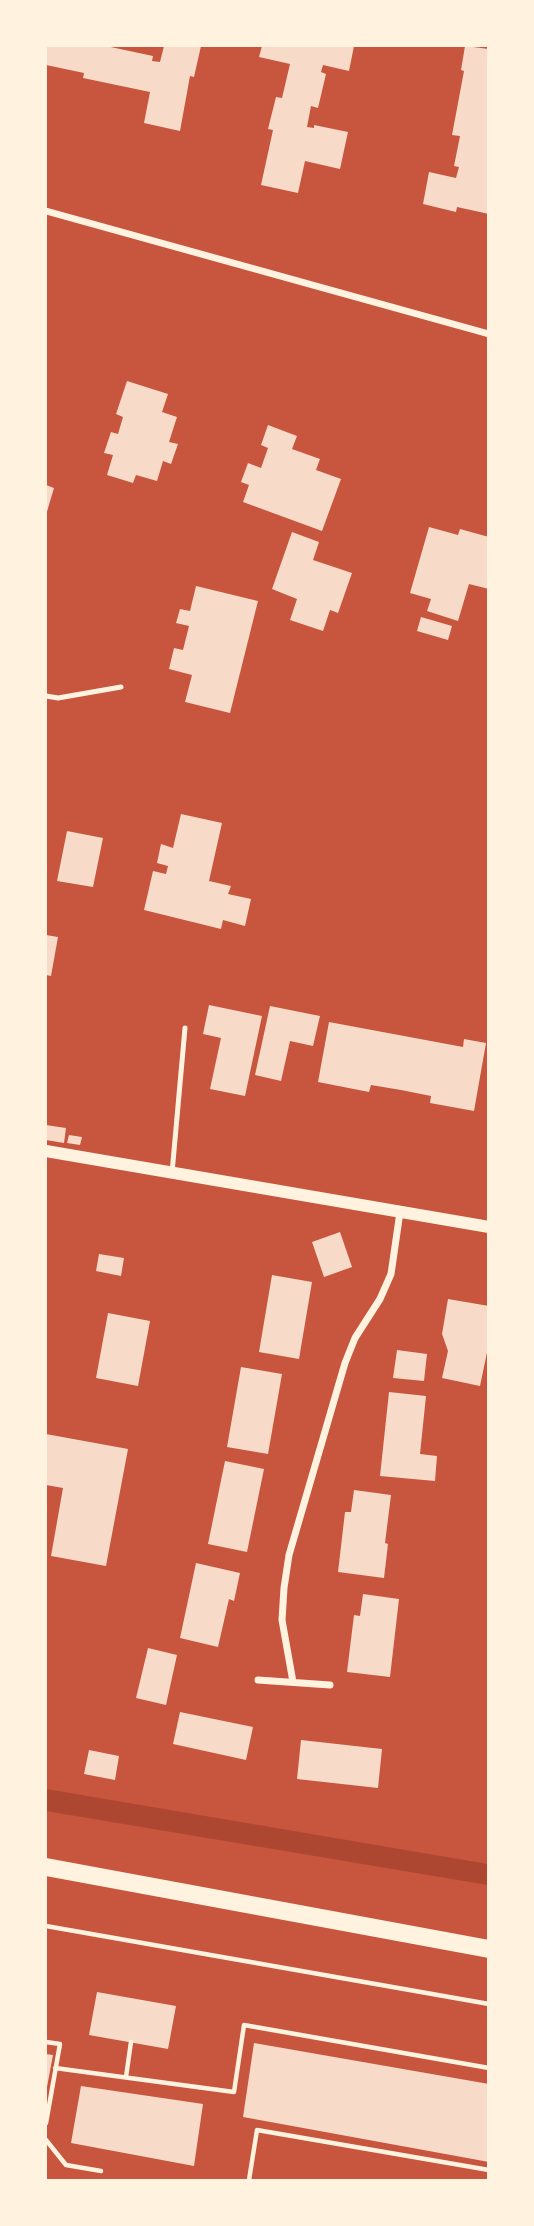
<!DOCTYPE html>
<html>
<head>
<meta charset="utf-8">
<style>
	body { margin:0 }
	#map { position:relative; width:534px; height:2226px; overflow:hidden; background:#c8553d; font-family:Arial,sans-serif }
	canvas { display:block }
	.frame { position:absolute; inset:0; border:47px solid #fff3e0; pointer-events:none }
</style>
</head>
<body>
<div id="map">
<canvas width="534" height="2226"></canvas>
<div class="frame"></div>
</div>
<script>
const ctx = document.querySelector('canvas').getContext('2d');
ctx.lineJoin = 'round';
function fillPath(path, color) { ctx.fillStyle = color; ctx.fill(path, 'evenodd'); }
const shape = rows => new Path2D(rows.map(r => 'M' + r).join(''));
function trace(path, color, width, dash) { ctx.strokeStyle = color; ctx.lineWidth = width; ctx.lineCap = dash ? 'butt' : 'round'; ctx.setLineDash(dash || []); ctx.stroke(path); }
fillPath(shape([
	[46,1789,488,1864,488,1885,46,1811]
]), '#ae4732');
fillPath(shape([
	[46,46,106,46,153,56,152,61,160,62,164,46,201,46,194,77,190,76,180,131,144,123,150,92,83,78,84,73,46,65],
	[262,46,354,46,349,71,323,65,321,72,326,74,318,108,311,106,307,127,314,128,314,125,348,132,340,169,305,161,298,193,261,185,273,130,268,129,276,97,282,98,290,64,259,57],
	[465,46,489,49,489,214,457,207,456,212,423,204,429,172,456,178,459,167,454,166,460,136,452,135,464,71,461,70],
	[127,381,168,394,162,412,177,417,169,442,178,444,171,464,163,461,157,481,136,475,133,483,107,475,113,455,104,453,111,432,118,434,123,417,116,414],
	[268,425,297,436,292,449,320,459,316,470,341,479,322,531,243,502,249,485,241,482,248,463,261,468,268,448,261,445],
	[46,485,54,488,46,515],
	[429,527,458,535,460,529,489,537,489,589,469,584,458,621,427,611,431,599,410,593],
	[292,532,319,542,313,560,352,573,338,613,330,610,323,631,290,620,297,599,272,589],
	[196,586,258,601,230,713,185,702,192,675,169,669,174,648,183,650,189,626,176,623,180,609,190,611],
	[421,617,452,626,448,640,417,631],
	[181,814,222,823,209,881,231,886,228,894,251,899,245,926,223,920,221,929,144,910,153,871,166,874,168,866,157,863,161,844,173,848],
	[67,831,103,838,93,887,57,881],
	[46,935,58,937,51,976,46,975],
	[209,1005,262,1016,245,1096,210,1089,221,1038,203,1034],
	[270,1006,320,1016,313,1046,290,1041,281,1081,255,1075],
	[329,1022,463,1047,464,1039,486,1043,474,1111,430,1103,431,1096,401,1090,371,1085,369,1092,318,1082],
	[46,1125,66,1128,64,1143,46,1140],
	[69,1135,82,1137,80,1145,67,1143],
	[340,1232,352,1267,324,1277,312,1242],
	[99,1254,124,1258,121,1276,96,1271],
	[272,1275,312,1282,299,1359,259,1352],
	[448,1299,489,1306,489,1343,480,1386,442,1378,448,1351,442,1334],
	[108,1313,150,1321,138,1386,96,1378],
	[397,1350,427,1354,424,1381,393,1378],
	[241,1367,282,1374,268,1454,227,1447],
	[389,1392,426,1396,420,1454,437,1456,435,1481,380,1476],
	[46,1434,128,1449,106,1566,51,1556,63,1488,46,1485],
	[225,1461,264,1469,247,1552,208,1544],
	[354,1490,391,1495,385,1543,388,1544,384,1578,338,1572,345,1512,351,1512],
	[196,1563,240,1573,234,1601,229,1599,218,1647,180,1638],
	[363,1594,399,1599,390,1677,347,1672,354,1615,360,1616],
	[148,1648,177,1655,166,1705,136,1698],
	[180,1712,253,1727,246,1760,173,1744],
	[301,1740,382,1749,378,1788,297,1779],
	[89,1750,119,1756,115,1780,84,1774],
	[97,1992,176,2006,168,2049,89,2035],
	[254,2043,489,2084,489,2162,243,2117],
	[46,2054,53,2055,47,2087,46,2087],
	[81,2086,203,2104,194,2166,71,2143]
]), '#f7dbc8');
trace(shape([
	[46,1926,489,2004],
	[46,2042,60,2044,46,2123],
	[55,2068,234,2092,244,2025,489,2068],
	[126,2077,131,2042],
	[46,2140,66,2165,101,2171],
	[249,2180,257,2130,489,2170]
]), '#fff3e0', 4.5);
trace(shape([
	[46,696,58,698,121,687],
	[172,1173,185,1028]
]), '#fff3e0', 5);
trace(shape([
	[46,211,489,334],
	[258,1680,330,1685],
	[293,1682,282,1620,284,1588,289,1555,345,1363,355,1338,380,1299,391,1274,400,1212]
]), '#fff3e0', 7);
trace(shape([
	[46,1151,489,1227]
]), '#fff3e0', 12);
trace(shape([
	[46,1867,489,1949]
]), '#fff3e0', 18);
</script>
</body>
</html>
